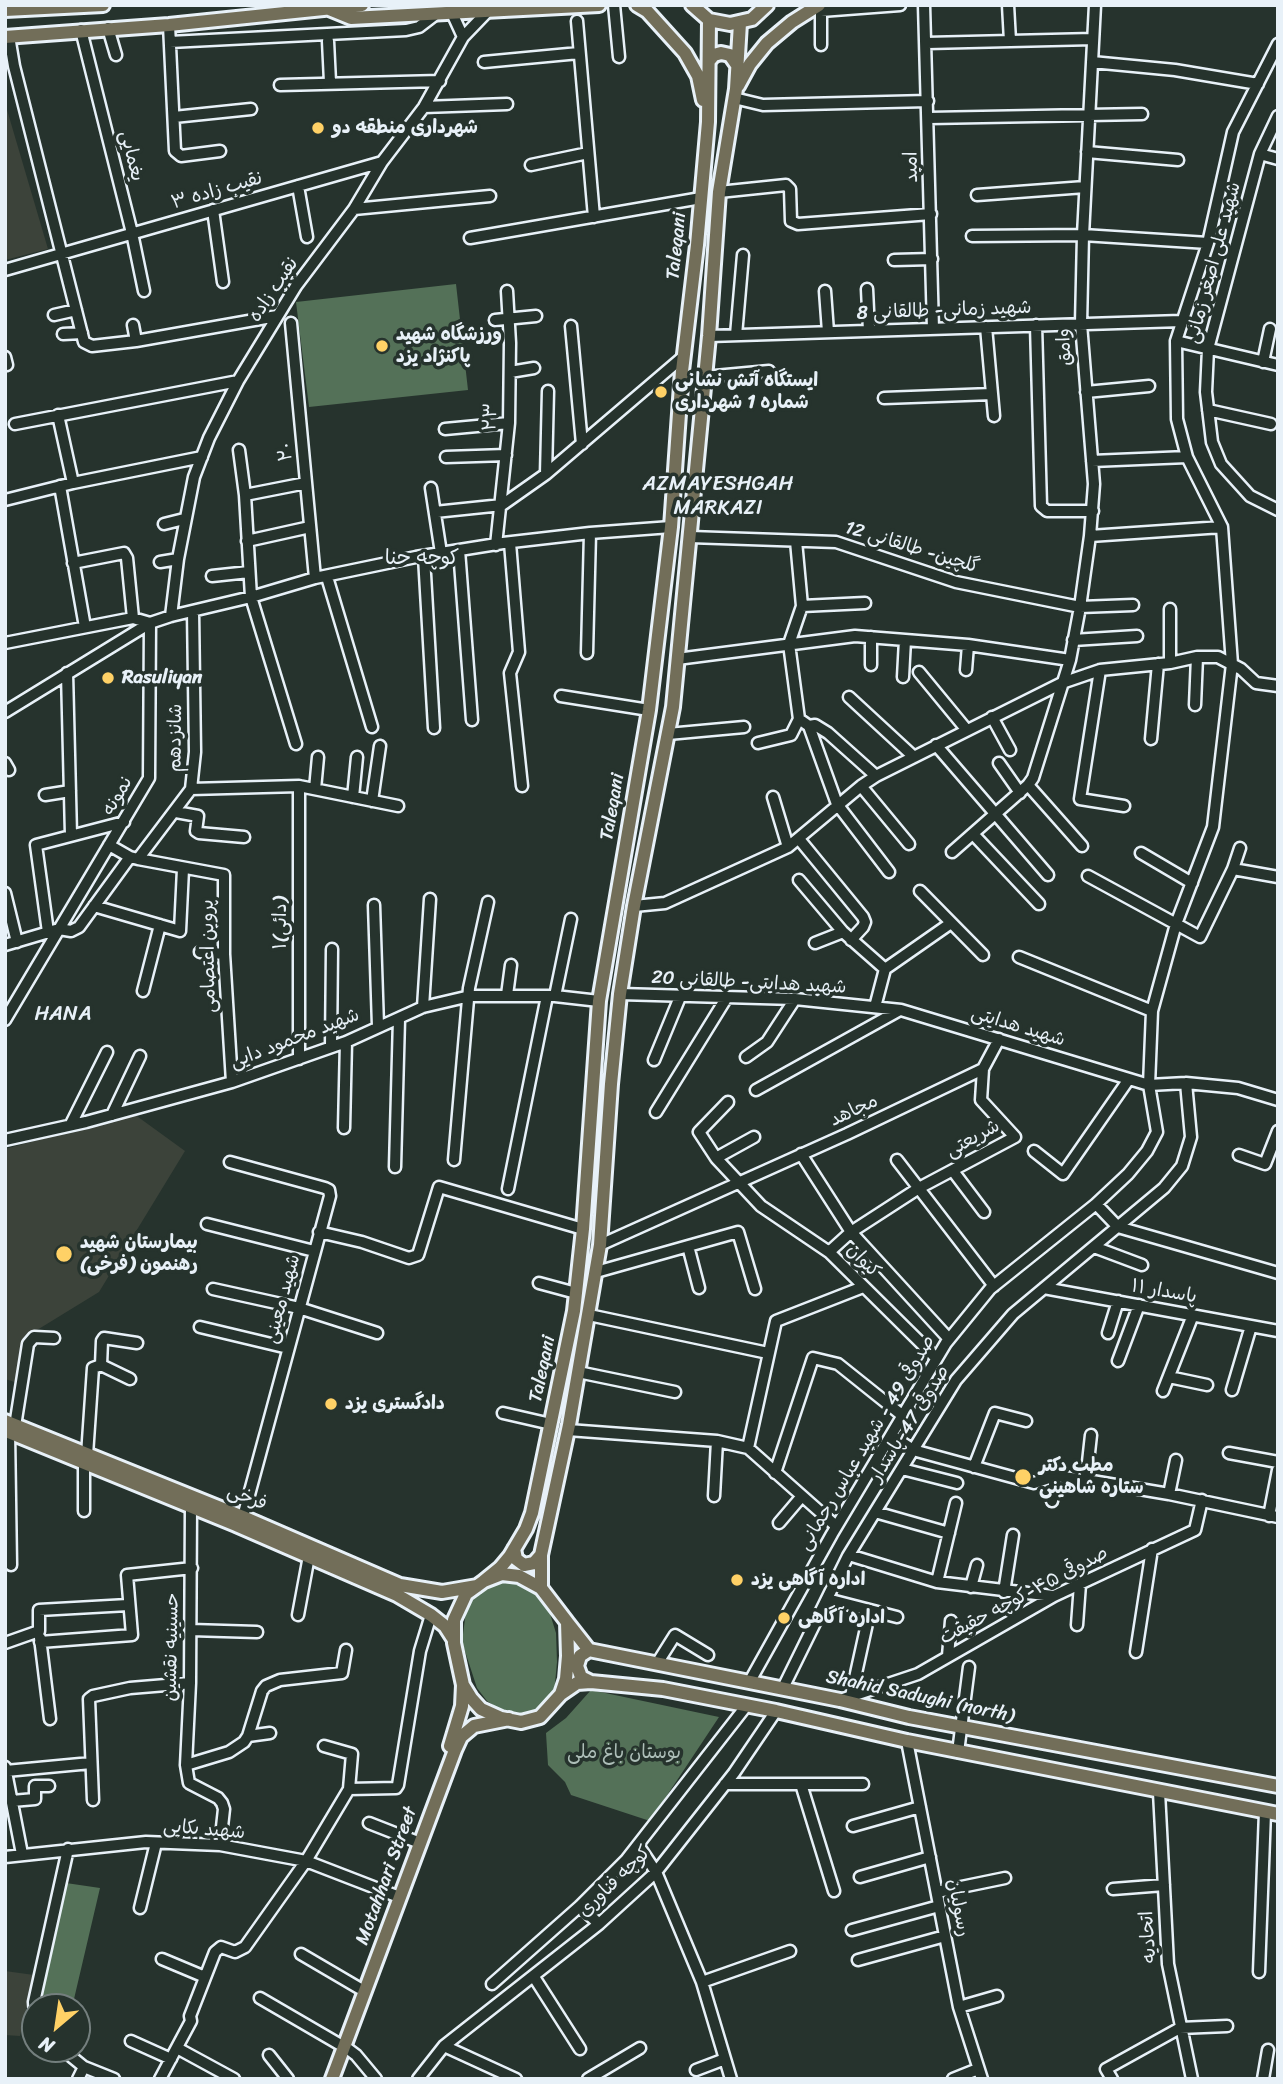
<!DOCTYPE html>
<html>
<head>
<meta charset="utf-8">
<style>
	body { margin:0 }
	#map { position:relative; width:1283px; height:2084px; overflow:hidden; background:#26332d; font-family:Sriracha,sans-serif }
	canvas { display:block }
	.frame { position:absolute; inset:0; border:7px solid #e8f1f8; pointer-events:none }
	.north { position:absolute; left:21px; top:1993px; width:70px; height:70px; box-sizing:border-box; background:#26332d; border:2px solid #747f7e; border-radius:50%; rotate:209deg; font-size:19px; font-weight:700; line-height:28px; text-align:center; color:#e8f1f8 }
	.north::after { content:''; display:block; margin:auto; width:24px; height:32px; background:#ffd166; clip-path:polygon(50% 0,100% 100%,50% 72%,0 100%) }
</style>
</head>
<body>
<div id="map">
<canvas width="1283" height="2084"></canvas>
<div class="frame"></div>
<div class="north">N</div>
</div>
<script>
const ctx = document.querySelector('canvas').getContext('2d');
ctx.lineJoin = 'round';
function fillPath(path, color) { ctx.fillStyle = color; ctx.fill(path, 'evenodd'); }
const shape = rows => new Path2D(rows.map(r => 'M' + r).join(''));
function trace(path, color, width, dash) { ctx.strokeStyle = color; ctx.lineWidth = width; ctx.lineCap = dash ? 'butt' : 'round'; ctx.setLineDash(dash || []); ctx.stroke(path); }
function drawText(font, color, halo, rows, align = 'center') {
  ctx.font = font + ' Sriracha,"Playpen Sans Arabic",sans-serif'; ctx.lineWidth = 7; ctx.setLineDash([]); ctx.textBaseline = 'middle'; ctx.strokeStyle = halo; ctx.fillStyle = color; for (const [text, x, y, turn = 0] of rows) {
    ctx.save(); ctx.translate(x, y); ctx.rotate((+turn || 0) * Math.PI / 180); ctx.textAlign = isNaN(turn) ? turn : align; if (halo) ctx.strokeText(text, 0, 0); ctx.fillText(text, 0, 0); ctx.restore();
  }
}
fillPath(shape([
	[5,103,48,249,5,260],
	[134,1114,185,1151,99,1292,24,1338,21,1384,5,1379,5,1149],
	[5,1971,34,1975,20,2036,5,2035]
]), '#3c433a');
fillPath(shape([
	[456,284,468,390,309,407,296,302],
	[505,1579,517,1580,539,1592,547,1604,556,1633,557,1662,554,1694,538,1711,521,1715,501,1710,487,1701,477,1688,462,1642,466,1611,472,1598,488,1584],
	[591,1690,719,1717,650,1821,571,1795,565,1782,548,1765,546,1733,566,1718],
	[66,1883,100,1888,74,1999,40,1995]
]), '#547158');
const minor = shape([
	[614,5,619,57],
	[924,5,933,329],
	[1008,5,1010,41],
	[452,13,463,37],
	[577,21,594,217],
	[169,25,175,151,181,156,220,151],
	[108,28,116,55],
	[81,30,132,233,144,291],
	[9,36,14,66,84,342,92,346,136,341,277,316],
	[328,41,330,82],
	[170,42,406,30,419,27,436,14],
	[927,43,1093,39],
	[821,45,821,11,900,5],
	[484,62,579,53],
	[1092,62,1175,70,1258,84],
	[280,85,440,81],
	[734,98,763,105,928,101],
	[424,107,507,104],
	[1278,116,1260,154,1208,349,1206,392,1212,442,1221,464,1250,496,1278,510],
	[174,117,251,109],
	[929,118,1142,114],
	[1087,152,1178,160],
	[1260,154,1278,159],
	[531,165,588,153],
	[298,186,307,237],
	[719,192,786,185,790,189,791,221,798,224,931,214],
	[977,195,1085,187],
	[354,209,490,196],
	[213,210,223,282],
	[972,236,1083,235,1208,243],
	[470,238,701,198],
	[894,260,932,259],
	[5,270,382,162],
	[867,289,869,331],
	[825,291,828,332],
	[54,315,76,310],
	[495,320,536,316],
	[291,323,315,578],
	[133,325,136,341],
	[1036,325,1041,506,1047,511,1093,511],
	[571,326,582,444],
	[986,327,994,416],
	[63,334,82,333],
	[736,335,743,255],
	[709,336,1181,321],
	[1176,341,1278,365],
	[5,357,7,365],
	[1263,362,1270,329],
	[510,372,534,368],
	[704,377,769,371],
	[1086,392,1149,386],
	[884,398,992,394],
	[1208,410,1271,424],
	[58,415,73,483],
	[15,424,238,381],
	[445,429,509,423],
	[239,450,245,495,251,597,296,744],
	[446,457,506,455],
	[1092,461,1187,457],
	[546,474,548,391],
	[60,486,85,627],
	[431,488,441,553],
	[245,495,306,483],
	[5,500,73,483,202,457],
	[435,512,502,505,546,474,683,357],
	[164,524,184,519],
	[1090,536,1222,527],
	[690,537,836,542,956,582,1080,607,1133,605],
	[247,541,310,527],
	[796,541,802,606,789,644,799,719,809,726,837,804,889,872],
	[510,543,519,652,510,673,522,786],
	[496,545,509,423,510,343,507,291],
	[459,550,472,720],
	[424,557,434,728],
	[160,562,178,559],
	[73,563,124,553,127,558,133,618],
	[212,576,249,572],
	[327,577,372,727],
	[802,606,865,603],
	[1170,609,1170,663],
	[171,616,178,559,194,477,209,438,238,381,296,286,354,209,382,162,424,107,463,37,488,11],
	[871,637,871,665],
	[1073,640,1137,636],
	[5,643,133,618,150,623],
	[587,653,590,533],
	[677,659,855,636,968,645,1070,660],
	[966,670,968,645],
	[1100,670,1080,799,1124,806],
	[919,672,966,729],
	[67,673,71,835],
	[903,677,905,640],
	[561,696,649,710],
	[849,697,914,757],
	[1195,705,1197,657],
	[5,712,150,623,171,616,251,597,315,578,416,557,503,543,590,533,671,527],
	[992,717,1010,750],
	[809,726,815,725,828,733,876,776],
	[668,734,744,727],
	[1151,739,1158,664],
	[758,743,791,735,799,719],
	[936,745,1048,875],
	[5,763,9,770],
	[999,763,1020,793],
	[1028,785,1082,846],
	[861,786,909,844],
	[191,789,299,786,398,806],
	[315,789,318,757],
	[45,795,70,791],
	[353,797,357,757],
	[773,797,788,847],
	[372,801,380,746],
	[176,812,198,816,196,831,199,833,244,837],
	[973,834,1039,904],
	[799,839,863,917,865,922,863,927,851,940],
	[109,845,130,857],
	[952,852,1028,785,1033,778,1070,660,1080,607,1090,536,1094,484,1081,324,1083,235,1095,5],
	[1141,853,1192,883],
	[138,859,224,875,224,954,232,1082],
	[1233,869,1278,877],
	[1088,876,1200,937,1233,869,1240,848],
	[799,880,843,932,885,969,875,1007],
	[920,891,983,955],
	[5,893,17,942],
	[374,905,378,1026],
	[94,906,180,931,183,869],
	[634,906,665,903,788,847,861,786,876,776,1062,683,1100,670,1170,663,1197,657,1218,657,1241,669,1256,683,1278,686],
	[48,932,36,845,124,822],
	[815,943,843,932],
	[5,945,59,929,71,931,79,927,130,857,138,859,191,789,195,752,193,611],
	[200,952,224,954],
	[1019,957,1152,1011],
	[885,969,951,923],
	[143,991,160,925],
	[620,994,795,999,901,1010,1149,1085,1186,1083,1238,1088,1278,1100],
	[507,995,511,965],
	[555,996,571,919],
	[423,1007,430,899],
	[5,1020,149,778,150,623],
	[331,1046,332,949],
	[746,1057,767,1042,795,999],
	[299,1059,299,786],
	[654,1060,680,997],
	[756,1090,900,1010],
	[728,1102,699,1132,716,1158,761,1206,829,1252,936,1358],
	[656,1112,727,997],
	[112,1115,140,1056],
	[71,1124,107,1052],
	[344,1128,346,1042],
	[5,1140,86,1122,232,1082,346,1042,423,1007,470,996,555,996,599,1001],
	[1034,1151,1063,1174,1129,1079],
	[801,1154,851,1232,949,1339],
	[1239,1155,1265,1164,1278,1131],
	[716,1158,754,1137],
	[454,1160,469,988,488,902],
	[897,1160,994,1286],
	[230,1162,325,1188,329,1190,330,1196,243,1517],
	[395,1167,399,1019],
	[953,1171,984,1212],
	[508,1189,547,996],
	[1096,1204,1118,1227,1278,1273],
	[207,1224,314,1251],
	[319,1232,362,1242,409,1258,418,1255,439,1187,583,1229],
	[600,1245,847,1134,983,1069],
	[688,1246,699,1288],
	[1094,1247,1142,1265],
	[829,1252,851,1232,919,1188,1015,1137,981,1100,983,1069,999,1039],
	[596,1272,738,1232,755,1289],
	[539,1283,576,1293],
	[1044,1288,1278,1331],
	[213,1289,299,1308,377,1333],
	[589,1315,768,1353],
	[200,1327,288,1348],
	[1108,1333,1118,1301],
	[1118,1361,1139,1305],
	[101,1365,130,1379],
	[578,1372,675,1392],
	[1169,1377,1207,1385],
	[1232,1390,1251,1326],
	[1163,1391,1193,1315],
	[503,1413,551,1424],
	[15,1426,28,1344,34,1337,54,1338],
	[568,1430,717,1441,748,1448,836,1526],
	[9,1432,11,1565],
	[892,1436,913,1450,1034,1483,1055,1476,1086,1480,1169,1494,1278,1517],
	[748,1448,776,1321,863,1287],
	[1229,1453,1278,1462],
	[87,1455,93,1368,101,1365,102,1341,104,1338,137,1343],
	[84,1463,84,1511],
	[974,1467,995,1413,1026,1421],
	[902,1469,957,1483],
	[775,1473,813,1358,838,1364,903,1416],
	[1086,1480,1091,1435],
	[1169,1494,1176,1460],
	[714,1496,717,1441],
	[1052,1501,1055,1476],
	[191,1506,190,1683,186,1765,189,1783,218,1798,222,1803,224,1809,220,1845],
	[875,1512,949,1533],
	[1269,1516,1278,1470],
	[779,1523,802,1496],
	[849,1555,937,1582,1053,1596],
	[937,1582,956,1503],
	[971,1587,977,1565],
	[1004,1592,1013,1535],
	[827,1599,897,1617],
	[298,1615,309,1556],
	[1077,1625,1080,1584],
	[191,1630,257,1632],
	[40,1638,50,1719],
	[40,1642,132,1635,127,1575,192,1568],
	[5,1643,39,1631,39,1610,128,1605],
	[1136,1652,1152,1549],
	[948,1656,951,1621],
	[658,1662,675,1635,708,1655],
	[750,1681,832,1534,946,1343,990,1289,1096,1204,1128,1174,1147,1151,1157,1132,1149,1085,1152,1011,1176,924,1213,827,1232,664,1222,527,1187,457,1177,419,1176,341,1208,243,1233,132,1278,44],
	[783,1688,848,1556,956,1380,1013,1314,1164,1188,1182,1166,1191,1137,1186,1083],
	[851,1696,870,1610],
	[840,1700,918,1674,1054,1596,1195,1530,1202,1500],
	[248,1736,270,1733],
	[907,1741,959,2007,982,2079],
	[958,1752,969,1667],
	[186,1765,229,1752,244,1742,248,1736,262,1691,266,1686,280,1680,342,1673,346,1650],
	[5,1767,22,1854],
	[6,1771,91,1763],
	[725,1784,863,1784],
	[801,1784,834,1891],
	[349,1789,396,1788,398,1785,420,1651,431,1615],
	[1159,1792,1168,1964,1192,2079],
	[93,1800,89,1699,93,1696,130,1688,190,1683],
	[12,1801,35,1799,35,1786,49,1786],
	[369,1823,415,1841],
	[853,1826,920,1807],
	[638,1845,656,1872,702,1982,731,2079],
	[5,1857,146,1842,220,1845,306,1861,394,1895],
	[860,1877,930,1857],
	[1113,1889,1164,1885],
	[937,1892,1005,1878],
	[580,1906,599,1924],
	[140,1908,156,1843],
	[852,1930,939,1906],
	[301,1954,359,1988],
	[162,1959,205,1977],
	[858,1960,945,1936],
	[1259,1972,1265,1812],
	[534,1977,580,2049],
	[702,1982,790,1951],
	[492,1984,580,1906,626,1860,747,1705],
	[260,1998,339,2044],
	[959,2007,997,1996],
	[35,2015,34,2002,68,1849],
	[131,2041,171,2059],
	[344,2046,356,2055,376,2079],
	[444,2046,516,2079],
	[177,2048,234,2079],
	[62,2049,84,2067,114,2079],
	[269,2055,288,2079],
	[696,2070,725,2059],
	[78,2079,84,2067],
	[160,2079,191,2021,190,2016,215,1952,221,1947,235,1952,245,1947,306,1861,349,1789,352,1754,324,1746],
	[418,2079,444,2046,599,1924,656,1872,734,1773,776,1711],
	[588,2079,640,2048],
	[953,2079,978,2069],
	[1112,2079,1106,2069,1180,2028,1227,2026],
	[1263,2079,1268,2050]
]);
const major = shape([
	[637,5,647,11,685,53,698,76,703,100],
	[692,5,709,20,730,24,752,19,767,5],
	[329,9,351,18,599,5],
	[5,10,103,5],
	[5,37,169,25,362,5],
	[709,61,714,55,721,53,730,55,737,65],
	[738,86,750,64,767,43,792,22,819,5],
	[5,1421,243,1517,400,1585,442,1592,477,1586],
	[6,1431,236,1525,397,1595,431,1615,445,1626,454,1640],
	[514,1549,516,1559,524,1565,534,1563,541,1555],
	[502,1574,519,1576,541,1588,567,1622,568,1656,566,1679,561,1694,540,1717,521,1722,501,1718,481,1709,471,1698,463,1685,454,1643,454,1620,466,1594,484,1581,502,1574],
	[484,1581,500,1568,510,1556,526,1529,532,1513,574,1311,583,1229,599,1001,649,710,671,527,682,371,697,245,708,122,709,20],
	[541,1588,541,1555,569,1425,600,1245,611,1084,620,994,634,906,673,707,709,336,719,192,736,89,740,23],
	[567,1622,589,1650,840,1700,909,1717,1278,1786],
	[589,1650,580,1656,577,1666,581,1677,591,1682],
	[561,1694,577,1683,591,1682,663,1689,776,1711,907,1741,1278,1814],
	[450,1746,462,1706,463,1685],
	[332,2079,455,1750,461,1737,474,1726,509,1719]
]);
trace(minor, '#e8f1f8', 15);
trace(major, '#e8f1f8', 18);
trace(minor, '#26332d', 10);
trace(major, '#726e59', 12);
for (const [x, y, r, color] of [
	[318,128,7,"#ffd166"],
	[382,346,7,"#ffd166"],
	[661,392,7,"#ffd166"],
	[108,678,7,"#ffd166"],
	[64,1254,9,"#ffd166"],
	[331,1404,7,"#ffd166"],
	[1023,1477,9,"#ffd166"],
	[737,1580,7,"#ffd166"],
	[784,1618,7,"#ffd166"]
]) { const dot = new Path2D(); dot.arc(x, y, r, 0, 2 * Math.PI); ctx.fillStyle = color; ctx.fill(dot); trace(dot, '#26332d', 2.5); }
drawText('bold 19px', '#e8f1f8', '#26332d', [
	["شهرداری منطقه دو",332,128],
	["ورزشگاه شهید",396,335],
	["پاکنژاد یزد",396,357],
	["ایستگاه آتش نشانی",675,381],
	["شماره 1 شهرداری",675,403],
	["Rasuliyan",122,678],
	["بیمارستان شهید",80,1243],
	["رهنمون (فرخی)",80,1265],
	["دادگستری یزد",345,1404],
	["مطب دکتر",1039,1466],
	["ستاره شاهینی",1039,1488],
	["اداره آگاهی یزد",751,1580],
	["اداره آگاهی",798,1618]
], 'left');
drawText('19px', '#e8f1f8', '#26332d', [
	["یغمایی",131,156,76],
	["امید",912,167,-91],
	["نقیب زاده ۳",217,191,-16],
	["Taleqani",677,246,-84],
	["شهید علی اصغر زمانی",1214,263,-75],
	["نقیب زاده",274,290,-56],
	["شهید زمانی- طالقانی 8",944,311,-2],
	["وامق",1065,347,-93],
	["۲۳",491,417,-87],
	["۲۰",286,452,-95],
	["گلچین- طالقانی 12",912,548,17],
	["شانزدهم",176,738,-89],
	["نمونه",118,796,-60],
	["Taleqani",613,807,-80],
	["۱(دائی)",281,923,-90],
	["پروین اعتصامی",209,956,-91],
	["شهید هدایتی- طالقانی 20",749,983,3],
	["شهید هدایتی",1018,1027,17],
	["شهید محمود دایی",295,1039,-21],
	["مجاهد",854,1111,-25],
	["شریعتی",973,1139,-29],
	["کیوان",863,1261,46],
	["پاسدار ۱۱",1164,1292,10],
	["شهید معینی",283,1299,-75],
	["Taleqani",543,1369,-78],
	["صدوقی 47-پاسدار",910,1424,-58],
	["صدوقی 49 - شهید عباس رحمانی",867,1443,-59],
	["فرخی",247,1498,22],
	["صدوقی ۴۵-کوچه حقیقت",1024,1596,-28],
	["حسینیه نقشین",172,1647,-89],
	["Shahid Sadughi (north)",920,1697,12],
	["شهید بکایی",204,1830,5],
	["Motahhari Street",387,1876,-70],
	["کوچه فناوری",615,1882,-44],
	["رسولیان",958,1908,79],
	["اتحادیه",1149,1937,-94]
]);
drawText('19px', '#adbeb8', '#26332d', [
	["بوستان باغ ملی",624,1753]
]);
drawText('21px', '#e8f1f8', '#26332d', [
	["AZMAYESHGAH",718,485],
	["MARKAZI",718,509],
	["کوچه حنا",422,559],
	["HANA",63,1015]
]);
</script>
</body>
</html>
